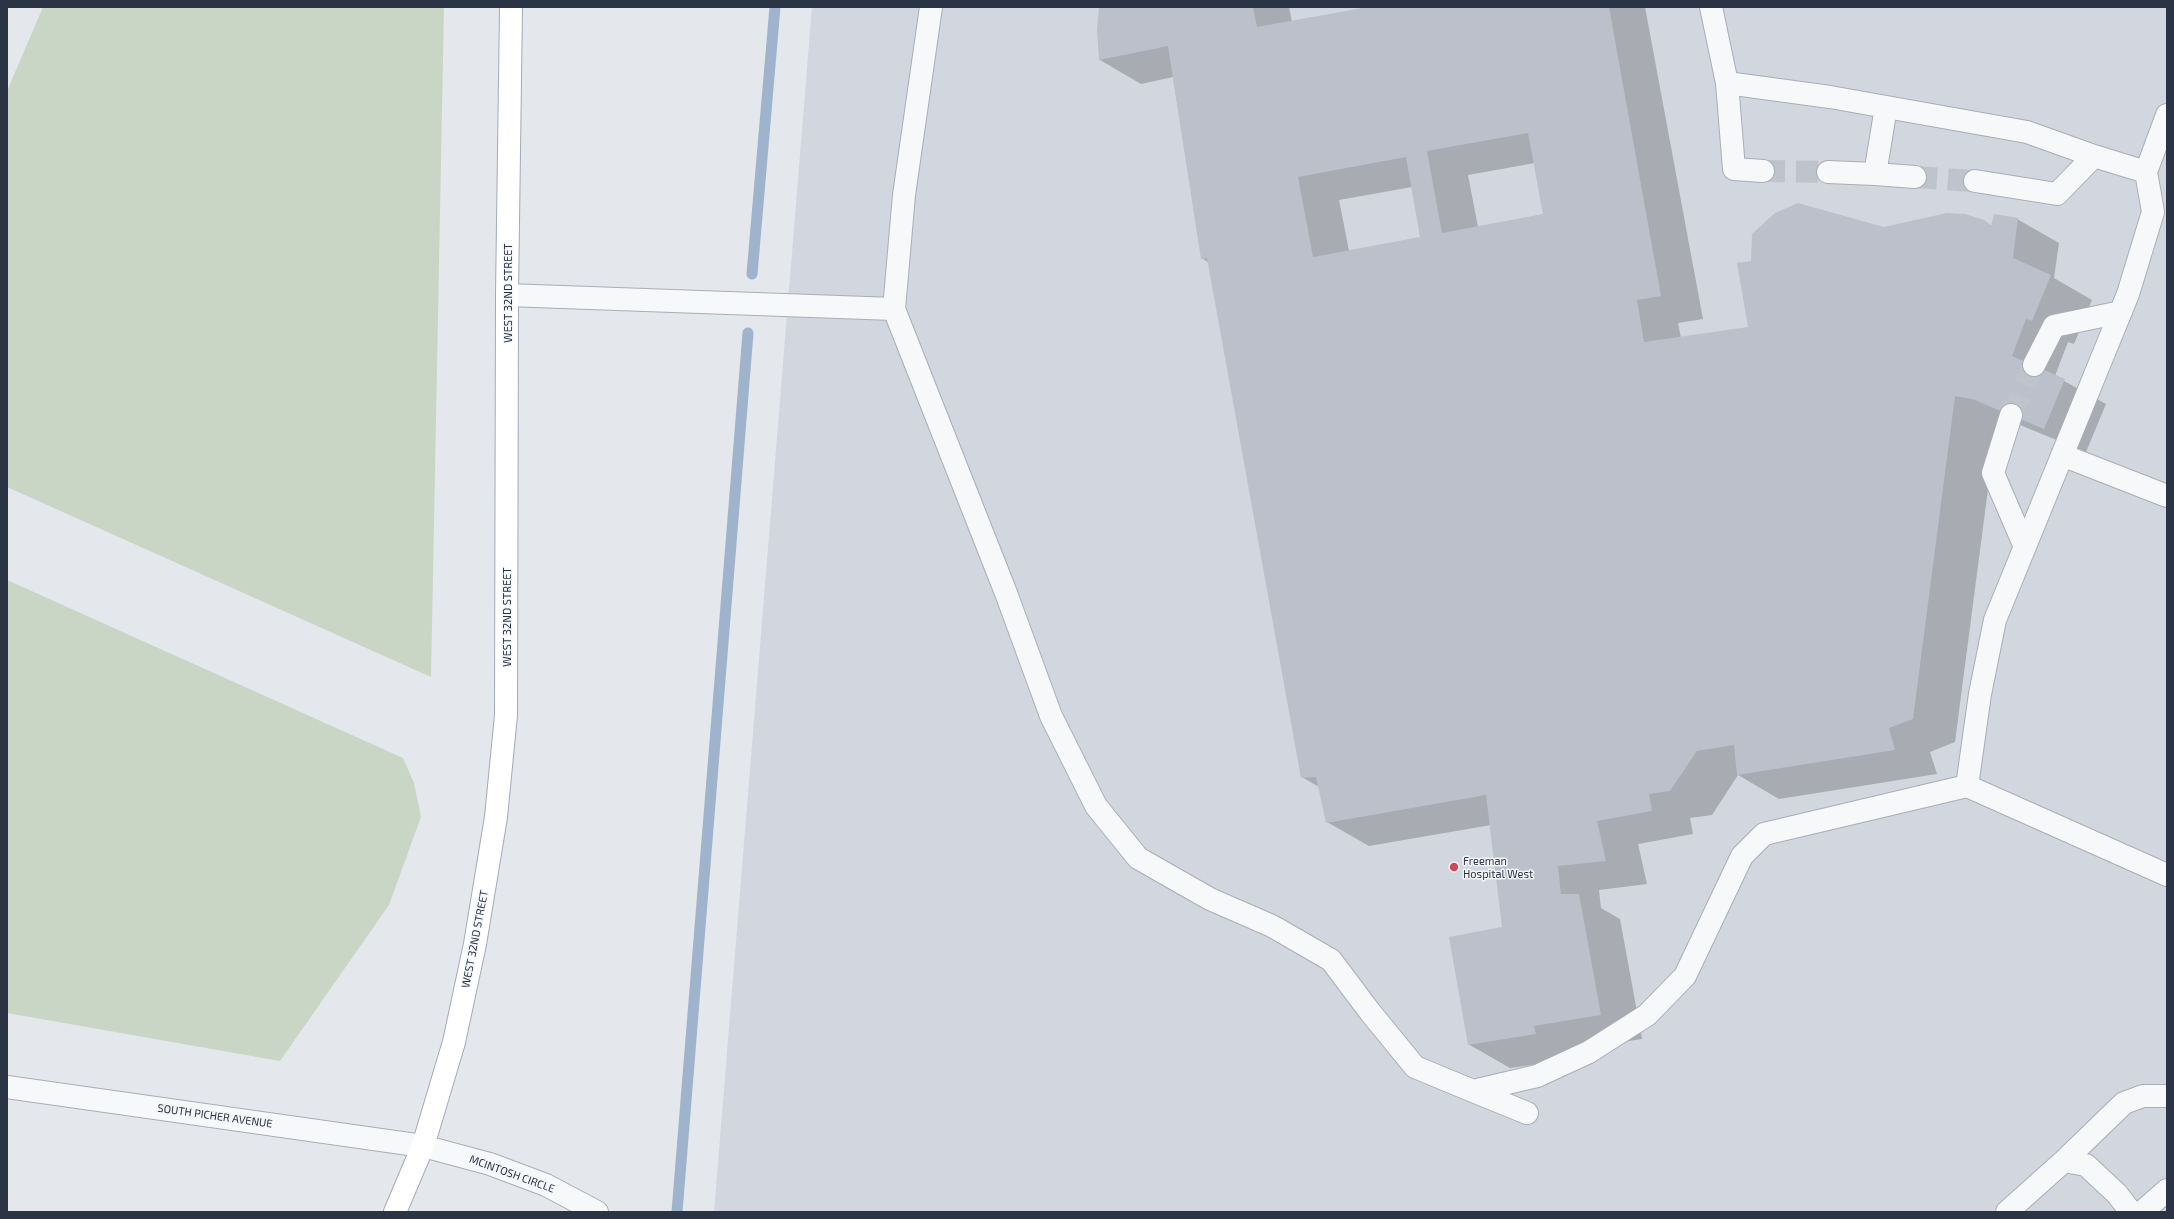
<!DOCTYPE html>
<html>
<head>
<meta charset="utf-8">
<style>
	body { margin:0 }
	#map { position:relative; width:2174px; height:1219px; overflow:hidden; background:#e4e7ec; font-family:"Exo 2",sans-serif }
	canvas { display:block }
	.frame { position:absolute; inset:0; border:8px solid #2b3445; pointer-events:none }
</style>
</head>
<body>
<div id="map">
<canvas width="2174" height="1219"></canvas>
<div class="frame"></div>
</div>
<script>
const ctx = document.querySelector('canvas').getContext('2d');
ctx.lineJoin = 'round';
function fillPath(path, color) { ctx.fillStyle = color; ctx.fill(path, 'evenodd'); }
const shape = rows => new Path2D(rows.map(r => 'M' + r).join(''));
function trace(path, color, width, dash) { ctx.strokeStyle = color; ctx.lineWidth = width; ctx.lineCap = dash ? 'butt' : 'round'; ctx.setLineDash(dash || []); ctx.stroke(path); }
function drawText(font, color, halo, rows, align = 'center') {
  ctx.font = font + ' "Exo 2",sans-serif'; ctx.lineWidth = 3; ctx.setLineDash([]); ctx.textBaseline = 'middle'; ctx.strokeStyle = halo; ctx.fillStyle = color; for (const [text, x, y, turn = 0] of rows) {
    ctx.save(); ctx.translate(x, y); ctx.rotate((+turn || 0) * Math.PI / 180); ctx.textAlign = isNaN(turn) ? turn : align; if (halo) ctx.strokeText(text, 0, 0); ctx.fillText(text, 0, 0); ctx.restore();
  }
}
fillPath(shape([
	[812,7,2167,7,2167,1212,714,1212]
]), '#d2d6de');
fillPath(shape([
	[43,7,444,7,431,677,7,487,7,91],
	[7,580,403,758,414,783,421,817,389,905,280,1061,7,1013]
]), '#c9d6c5');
fillPath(shape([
	[1100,7,1289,7,1292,22,1373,7,1645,7,1703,319,1678,323,1681,338,1749,328,1752,262,1883,228,1984,221,1992,226,2017,219,2059,243,2054,278,2092,300,2074,344,2068,342,2055,376,2106,404,2086,452,2015,423,1997,420,1955,742,1930,752,1937,774,1779,799,1738,775,1712,815,1690,818,1693,834,1638,844,1647,884,1599,890,1601,908,1620,919,1642,1039,1576,1049,1577,1058,1510,1068,1468,1044,1503,928,1491,825,1369,846,1327,822,1319,787,1302,777,1209,263,1202,258,1173,77,1141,84,1100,60],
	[1535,163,1544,215,1478,227,1468,175],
	[1412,187,1421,238,1349,251,1339,200]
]), '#0003');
trace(shape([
	[752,274,775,7],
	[677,1212,748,333]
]), '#9fb4cc', 11);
fillPath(shape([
	[1099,7,1253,7,1257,27,1368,7,1609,7,1661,296,1637,300,1644,342,1748,327,1737,263,1751,261,1752,234,1775,213,1798,203,1884,227,1947,213,1965,214,1984,220,1991,226,1994,214,2018,218,2013,258,2051,275,2032,321,2026,319,2012,356,2065,379,2044,429,1972,399,1955,396,1913,719,1889,728,1895,750,1737,775,1734,745,1697,751,1670,791,1649,794,1652,811,1597,821,1606,861,1558,866,1561,894,1579,894,1601,1015,1534,1026,1536,1034,1468,1045,1449,937,1502,927,1486,795,1326,823,1316,777,1301,778,1207,258,1201,259,1168,46,1099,60,1097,30],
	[1528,133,1543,214,1442,233,1427,151],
	[1406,157,1420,237,1313,257,1298,177]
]), '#bbc0ca');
trace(shape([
	[1763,171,1828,172],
	[1915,177,1975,181],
	[2011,415,2034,365]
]), '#bfc3cb', 22, [22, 11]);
const minor = shape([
	[931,7,904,195,894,309,1006,593,1051,716,1096,806,1138,858,1210,899,1272,926,1331,960,1370,1012,1415,1067,1473,1091,1537,1076,1589,1052,1647,1015,1685,976,1742,856,1764,834,1967,786,2167,875],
	[1711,7,1727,83,1830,97,2027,132,2094,156,2146,172],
	[1727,83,1734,169,1763,171],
	[1828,172,1875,174,1886,107],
	[1875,174,1915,177],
	[1975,181,2057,194,2094,156],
	[507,295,894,309],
	[2034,365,2054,326,2121,312],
	[2011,415,1993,473,2025,547],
	[2062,455,2167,496],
	[1967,786,1980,694,1995,620,2128,294,2153,212,2146,172,2167,115],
	[7,1087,423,1146,490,1164,546,1185,597,1212],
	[1473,1091,1527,1113],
	[2064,1161,2086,1165,2117,1194,2131,1212],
	[2007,1212,2064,1161,2124,1103,2143,1096,2167,1096],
	[2142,1212,2167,1190]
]);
const major = shape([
	[395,1212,423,1146,454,1042,475,944,496,817,506,715,507,295,511,7]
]);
trace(minor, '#a9aeb7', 24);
trace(major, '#a3abb8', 24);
trace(minor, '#f7f8fa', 22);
trace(major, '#fff', 22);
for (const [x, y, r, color] of [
	[1454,867,5,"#d1495b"]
]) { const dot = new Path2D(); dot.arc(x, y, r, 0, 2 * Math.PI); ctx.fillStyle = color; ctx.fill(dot); trace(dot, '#f4f6f9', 1.5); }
drawText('11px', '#2b3445', '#f4f6f9', [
	["WEST 32ND STREET",508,293,-90],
	["WEST 32ND STREET",507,617,-90],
	["WEST 32ND STREET",475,939,-79],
	["SOUTH PICHER AVENUE",215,1116,8],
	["MCINTOSH CIRCLE",512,1174,20]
]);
drawText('11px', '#2b3445', '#f4f6f9', [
	["Freeman",1463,861],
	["Hospital West",1463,874]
], 'left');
</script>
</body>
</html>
